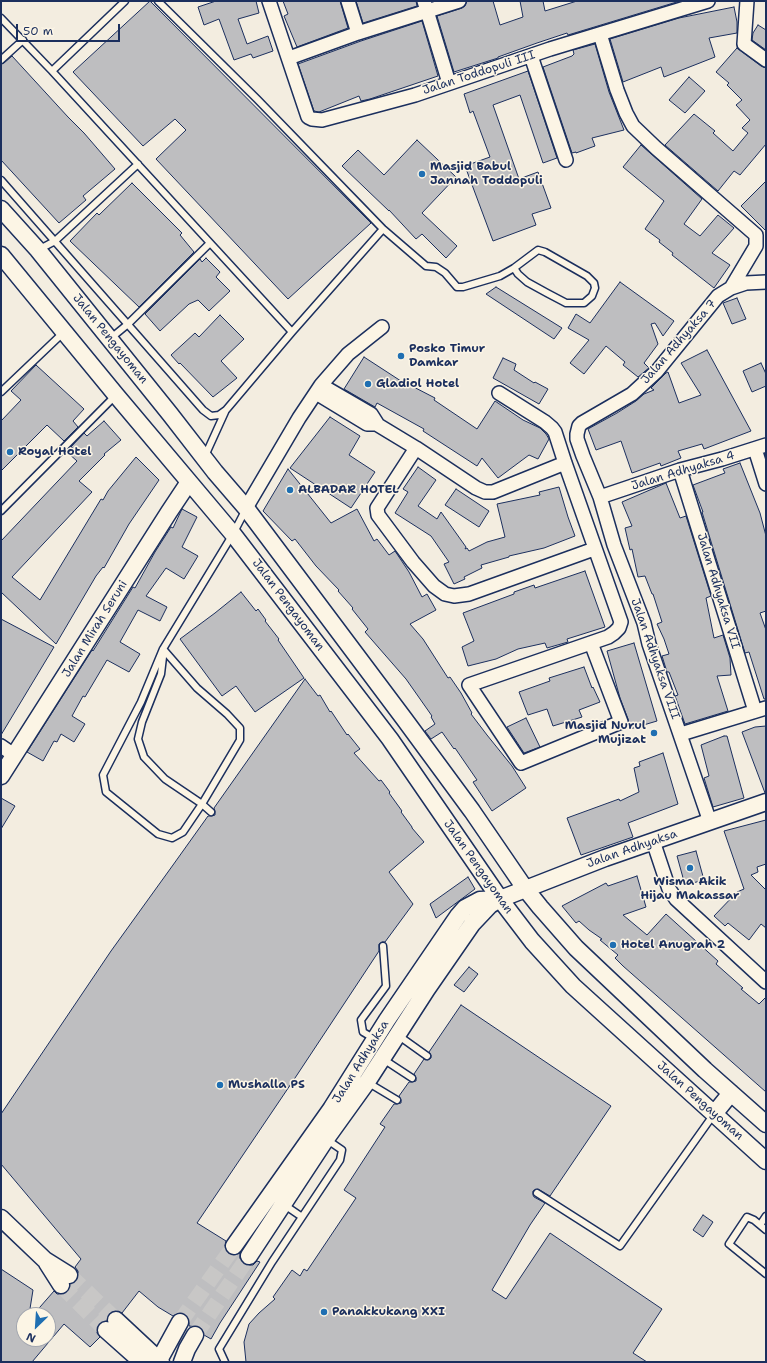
<!DOCTYPE html>
<html>
<head>
<meta charset="utf-8">
<style>
	body { margin:0 }
	#map { position:relative; width:767px; height:1363px; overflow:hidden; background:#f3ede0; font-family:"Shantell Sans",sans-serif }
	canvas { display:block }
	.frame { position:absolute; inset:0; border:2px solid #1b2f5e; pointer-events:none }
	.north { position:absolute; left:16px; top:1307px; width:40px; height:40px; box-sizing:border-box; background:#fcf5e5; border:1px solid #a2a6af; border-radius:50%; rotate:205deg; font-size:11px; font-weight:700; line-height:16px; text-align:center; color:#1b2f5e }
	.north::after { content:''; display:block; margin:auto; width:14px; height:18px; background:#1f6fb2; clip-path:polygon(50% 0,100% 100%,50% 72%,0 100%) }
	.scale { position:absolute; left:16px; top:24px; width:104px; height:18px; box-sizing:border-box; border:2px solid #1b2f5e; border-top:0; padding-left:5px; font-size:12px; line-height:14px; white-space:nowrap; color:#1b2f5e; -webkit-text-stroke:3px #fcf5e5; paint-order:stroke }
</style>
</head>
<body>
<div id="map">
<canvas width="767" height="1363"></canvas>
<div class="frame"></div>
<div class="north">N</div>
<div class="scale">50 m</div>
</div>
<script>
const ctx = document.querySelector('canvas').getContext('2d');
ctx.lineJoin = 'round';
function fillPath(path, color) { ctx.fillStyle = color; ctx.fill(path, 'evenodd'); }
const shape = rows => new Path2D(rows.map(r => 'M' + r).join(''));
function trace(path, color, width, dash) { ctx.strokeStyle = color; ctx.lineWidth = width; ctx.lineCap = dash ? 'butt' : 'round'; ctx.setLineDash(dash || []); ctx.stroke(path); }
function drawText(font, color, halo, rows, align = 'center') {
  ctx.font = font + ' "Shantell Sans",sans-serif'; ctx.lineWidth = 3; ctx.setLineDash([]); ctx.textBaseline = 'middle'; ctx.strokeStyle = halo; ctx.fillStyle = color; for (const [text, x, y, turn = 0] of rows) {
    ctx.save(); ctx.translate(x, y); ctx.rotate((+turn || 0) * Math.PI / 180); ctx.textAlign = isNaN(turn) ? turn : align; if (halo) ctx.strokeText(text, 0, 0); ctx.fillText(text, 0, 0); ctx.restore();
  }
}
const building = shape([
	[150,1,371,223,288,299,156,159,186,130,175,119,143,146,73,72,150,1],
	[216,1,256,1,259,13,238,19,247,44,268,36,273,51,253,58,251,54,234,60,219,19,204,25,198,7,216,1],
	[283,1,340,1,348,28,297,47,284,16,288,14,283,1],
	[356,1,416,1,417,6,363,23,356,1],
	[467,1,493,1,500,25,523,17,520,1,543,1,545,11,577,1,680,1,568,35,567,33,537,43,498,57,498,58,454,72,437,16,462,8,465,6,467,1],
	[734,7,737,22,737,33,709,38,715,57,664,77,661,67,623,82,610,39,679,18,734,7],
	[422,21,438,76,370,99,361,101,359,96,319,112,314,111,298,64,361,41,422,21],
	[758,25,766,30,766,50,752,40,753,33,758,25],
	[595,44,609,92,624,130,592,138,595,146,576,153,576,152,572,153,543,67,572,56,574,54,573,50,595,44],
	[737,48,761,66,766,68,766,144,740,175,734,171,718,191,665,145,694,114,715,131,713,133,733,151,748,133,742,128,750,120,736,105,742,100,727,85,729,83,716,72,737,48],
	[12,56,68,117,84,133,115,169,83,196,86,200,59,223,1,160,1,64,4,63,12,56],
	[528,71,557,158,543,163,520,95,493,105,519,179,538,172,551,208,532,214,536,225,493,241,465,166,490,157,473,111,470,113,464,94,528,71],
	[689,77,705,91,685,113,669,100,689,77],
	[417,140,456,177,422,213,457,246,446,258,422,234,416,239,389,210,389,211,342,166,358,150,384,175,417,140],
	[641,145,702,199,684,224,700,236,718,215,734,228,712,253,730,265,714,288,672,255,673,253,659,242,660,240,645,229,664,201,623,167,641,145],
	[766,181,766,231,741,206,766,181],
	[132,183,182,233,180,235,194,252,139,307,70,241,97,213,99,215,132,183],
	[206,258,220,272,216,277,230,291,209,311,198,300,189,304,160,331,145,314,200,259,202,262,206,258],
	[620,282,674,321,663,336,655,323,651,324,658,344,644,363,649,368,638,377,623,365,625,362,606,346,584,374,570,363,589,340,568,328,576,314,590,323,620,282],
	[496,287,562,328,554,339,486,294,496,287],
	[737,298,746,319,732,324,723,303,737,298],
	[220,315,244,339,221,361,237,378,213,397,180,363,179,364,171,355,195,333,199,337,220,315],
	[707,350,751,431,704,449,702,444,678,451,681,458,661,466,660,463,632,473,621,441,596,450,588,429,617,413,636,401,644,394,654,390,651,388,666,373,668,372,679,403,701,395,681,363,707,350],
	[364,357,404,383,404,382,435,398,434,400,477,429,495,401,523,420,540,428,546,434,549,439,538,459,529,455,498,478,482,458,477,466,423,431,424,429,377,403,375,407,344,389,364,357],
	[503,358,516,364,514,370,534,383,535,382,548,389,539,404,493,378,503,358],
	[761,363,766,374,766,386,752,392,743,371,761,363],
	[36,365,84,409,73,421,78,427,64,441,47,425,1,471,1,421,21,400,11,391,36,365],
	[330,417,360,436,349,455,375,472,351,508,290,468,330,417],
	[104,421,121,440,104,454,105,455,79,481,92,492,12,577,40,600,101,499,103,500,108,491,136,457,159,480,129,524,104,568,103,567,96,576,56,644,1,592,1,541,77,461,68,453,73,448,71,447,84,433,87,436,104,421],
	[740,463,760,513,766,536,766,611,760,613,766,630,766,699,764,699,749,652,745,653,702,512,703,512,693,485,725,473,723,469,740,463],
	[418,467,436,480,418,506,437,519,441,512,466,547,465,549,467,548,469,551,487,542,505,537,497,504,540,495,539,492,559,487,568,517,575,536,544,548,509,556,509,557,481,565,482,568,464,577,465,579,454,584,444,564,449,562,431,536,395,513,408,492,403,489,418,467],
	[288,469,331,523,357,509,374,541,377,539,389,555,395,551,409,572,422,597,427,594,436,610,410,624,423,639,448,678,450,677,461,693,472,713,471,714,487,735,512,766,526,788,492,811,473,782,477,780,455,748,454,749,442,732,431,739,425,731,435,724,431,717,432,716,406,679,365,632,368,629,352,609,353,608,338,591,339,590,316,566,295,539,292,541,263,511,288,469],
	[666,483,680,518,686,516,711,596,706,598,714,638,723,635,730,658,731,675,717,676,728,711,685,724,675,696,678,695,669,672,667,672,662,656,669,654,664,639,657,624,662,622,653,594,652,594,645,576,638,577,632,549,630,550,625,528,632,526,622,502,666,483],
	[456,489,489,511,479,527,445,505,456,489],
	[182,509,197,517,182,547,198,556,184,579,166,568,146,596,167,607,160,621,138,610,120,642,140,654,129,672,107,660,85,697,83,696,72,716,85,724,74,742,61,734,57,742,54,741,43,761,27,752,92,650,93,651,133,587,135,588,155,552,171,527,173,528,182,509],
	[585,571,605,627,567,639,568,642,547,648,545,643,518,649,496,659,468,666,462,647,474,641,463,613,514,594,514,592,534,585,535,588,585,571],
	[241,592,256,611,258,609,266,620,265,621,279,639,278,640,304,678,255,712,236,686,222,696,180,639,215,613,241,592],
	[1,619,54,647,1,735,1,619],
	[634,643,657,721,630,729,628,719,620,698,607,651,634,643],
	[584,667,592,688,593,687,600,702,579,710,582,717,553,726,547,709,528,715,519,692,550,681,549,678,584,667],
	[305,679,318,696,320,695,330,712,331,711,347,735,348,734,360,749,354,753,379,781,381,780,390,792,389,793,402,811,401,812,412,827,412,828,424,842,389,872,413,904,385,942,382,942,379,944,379,951,297,1075,197,1223,226,1241,225,1246,225,1250,229,1254,234,1255,240,1253,240,1260,244,1264,249,1265,253,1265,257,1261,260,1262,220,1323,211,1339,204,1335,203,1331,200,1327,189,1326,189,1321,188,1317,185,1314,179,1313,173,1316,158,1307,139,1291,122,1313,118,1311,113,1311,109,1314,107,1321,103,1321,99,1324,97,1328,97,1333,100,1337,90,1347,64,1324,32,1362,1,1362,1,1269,33,1290,29,1315,24,1315,24,1339,48,1339,48,1315,33,1315,54,1291,57,1294,62,1294,66,1293,69,1290,70,1284,74,1283,77,1280,78,1275,78,1271,75,1267,81,1259,1,1164,1,1114,111,951,173,865,208,816,212,816,215,815,215,811,214,808,305,679],
	[526,718,540,747,524,753,507,727,526,718],
	[766,726,766,793,765,793,742,732,755,727,766,726],
	[724,736,727,736,744,798,713,807,704,778,709,776,701,745,724,736],
	[663,753,678,804,628,823,633,837,581,855,567,818,619,799,620,801,639,792,634,768,640,766,639,762,663,753],
	[1,798,15,806,1,829,1,798],
	[766,820,766,864,757,867,758,872,751,875,766,890,766,928,761,924,749,940,728,923,725,926,714,916,737,892,744,889,724,831,766,820],
	[696,851,704,880,685,885,677,856,696,851],
	[637,876,646,907,623,915,647,935,666,914,718,961,716,964,743,988,741,989,759,1004,766,997,766,1092,623,966,615,958,618,955,600,940,602,939,589,930,579,921,576,923,562,906,606,883,608,886,637,876],
	[468,877,475,889,436,918,430,904,468,877],
	[469,967,478,974,464,992,454,985,469,967],
	[461,1005,611,1106,550,1196,538,1189,533,1191,533,1195,534,1197,545,1203,530,1225,492,1290,506,1299,550,1233,662,1309,633,1353,647,1362,246,1362,244,1342,249,1324,259,1313,275,1299,273,1297,292,1270,300,1276,304,1269,307,1271,356,1198,344,1190,385,1127,380,1124,394,1104,397,1104,401,1103,401,1100,399,1096,409,1082,412,1082,416,1081,416,1078,414,1074,424,1059,428,1060,431,1058,431,1055,429,1052,461,1005],
	[703,1215,713,1222,703,1237,693,1230,703,1215]
]);
fillPath(building, '#bebec0');
trace(building, '#1b2f5e', 1);
trace(shape([
	[69,1275,116,1320],
	[61,1285,106,1330],
	[180,1322,234,1246],
	[195,1335,249,1256]
]), '#c8c7c6', 16, [16, 8]);
const service = shape([
	[158,1,257,99,383,229,426,266,436,267,445,273,457,287,463,287,500,276,514,268,538,250,545,252,587,276,594,283,595,288,592,296,584,303,566,303,547,293,527,282,518,274,514,268],
	[1,18,52,71,292,332],
	[1,60,23,40],
	[52,71,125,1],
	[1,180,203,410,211,416,219,415,226,410,292,332,383,229],
	[38,250,55,241,138,164],
	[111,338,128,324,210,243],
	[1,392,64,332],
	[205,456,225,412],
	[1,511,116,395],
	[163,649,197,688,227,714,240,728,240,740,202,804,183,832,172,838,158,834,106,792,103,775,141,702,163,649,233,534,246,509],
	[163,657,161,674,142,722,138,739,144,757,165,779,202,804,211,812],
	[399,1036,427,1056],
	[375,1039,363,1032,361,1020,386,986,383,946],
	[383,1059,412,1078],
	[367,1082,397,1100],
	[537,1193,620,1246,714,1114],
	[283,1204,302,1217],
	[760,1225,766,1216],
	[766,1230,754,1220,747,1217,729,1244,766,1274],
	[225,1362,219,1349,272,1262,340,1160,342,1150,326,1139]
]);
const minor = shape([
	[269,1,308,117,312,119,322,120,415,95,550,49,708,1],
	[348,1,358,33],
	[424,1,449,83],
	[747,1,744,44,766,60],
	[600,34,617,90,626,113,633,126,656,148,756,235,756,246,731,288],
	[531,56,566,160],
	[289,58,358,33,459,1],
	[321,385,371,414,378,425,416,448,476,488,485,492,493,492,565,463],
	[316,393,367,424,377,424],
	[499,393,545,422,552,428,555,432,565,463,621,622,619,628,614,633,608,637,469,685,521,763,621,722,591,643],
	[416,448,377,508,378,515,413,562,434,586,445,594,454,596,469,594,594,549],
	[755,449,766,484],
	[680,470,755,711],
	[600,497,680,470,722,459,766,445],
	[246,508,299,418,321,385,348,354,382,327],
	[681,734,766,708],
	[1,746,14,755],
	[710,822,649,644,644,623,614,545,600,497,583,456,577,439,577,434,579,426,582,423,632,394,657,371,718,296,731,288,746,283,766,282],
	[653,841,669,889,676,899,766,982]
]);
const tertiary = shape([
	[1,209,38,250,170,414,215,472,246,508,405,720,472,811,524,887,540,907,576,948,705,1070,766,1124],
	[1,255,116,395,233,534,390,739,500,899,532,941,573,986,766,1161],
	[1,776,169,512,189,482],
	[714,1114,731,1093],
	[1,1218,45,1260,69,1275],
	[234,1246,331,1109,387,1020,458,916,465,908,480,900,498,899],
	[249,1256,326,1139,367,1082,427,989,472,924,490,905,500,899,605,858,766,802],
	[47,1263,61,1285],
	[116,1320,161,1362],
	[106,1330,142,1362],
	[158,1362,180,1322],
	[182,1362,187,1349,195,1335]
]);
trace(service, '#1b2f5e', 9);
trace(minor, '#1b2f5e', 16);
trace(tertiary, '#1b2f5e', 19);
trace(service, '#fcf5e5', 6);
trace(minor, '#fcf5e5', 13);
trace(tertiary, '#fcf5e5', 16);
for (const [x, y, r, color] of [
	[422,174,4,"#1f6fb2"],
	[401,356,4,"#1f6fb2"],
	[368,384,4,"#1f6fb2"],
	[10,452,4,"#1f6fb2"],
	[290,490,4,"#1f6fb2"],
	[654,733,4,"#1f6fb2"],
	[690,868,4,"#1f6fb2"],
	[613,945,4,"#1f6fb2"],
	[220,1085,4,"#1f6fb2"],
	[324,1312,4,"#1f6fb2"]
]) { const dot = new Path2D(); dot.arc(x, y, r, 0, 2 * Math.PI); ctx.fillStyle = color; ctx.fill(dot); trace(dot, '#fcf5e5', 1.5); }
drawText('12px', '#1b2f5e', '#fcf5e5', [
	["Jalan Toddopuli III",479,73,-18],
	["Jalan Pengayoman",110,339,51],
	["Jalan Adhyaksa 7",679,342,-49],
	["Jalan Adhyaksa 4",683,471,-17],
	["Jalan Adhyaksa VII",718,591,73],
	["Jalan Pengayoman",288,605,53],
	["Jalan Mirah Seruni",95,629,-58],
	["Jalan Adhyaksa VIII",655,659,71],
	["Jalan Adhyaksa",632,849,-19],
	["Jalan Pengayoman",478,867,55],
	["Jalan Adhyaksa",361,1062,-58],
	["Jalan Pengayoman",700,1101,42]
]);
drawText('bold 12px', '#1b2f5e', '#fcf5e5', [
	["Masjid Babul",430,167],
	["Jannah Toddopuli",430,181],
	["Posko Timur",409,349],
	["Damkar",409,363],
	["Gladiol Hotel",376,384],
	["Royal Hotel",18,452],
	["ALBADAR HOTEL",298,490],
	["Masjid Nurul",646,726,"right"],
	["Mujizat",646,740,"right"],
	["Wisma Akik",690,882,"center"],
	["Hijau Makassar",690,896,"center"],
	["Hotel Anugrah 2",621,945],
	["Mushalla PS",228,1085],
	["Panakkukang XXI",332,1312]
], 'left');
</script>
</body>
</html>
